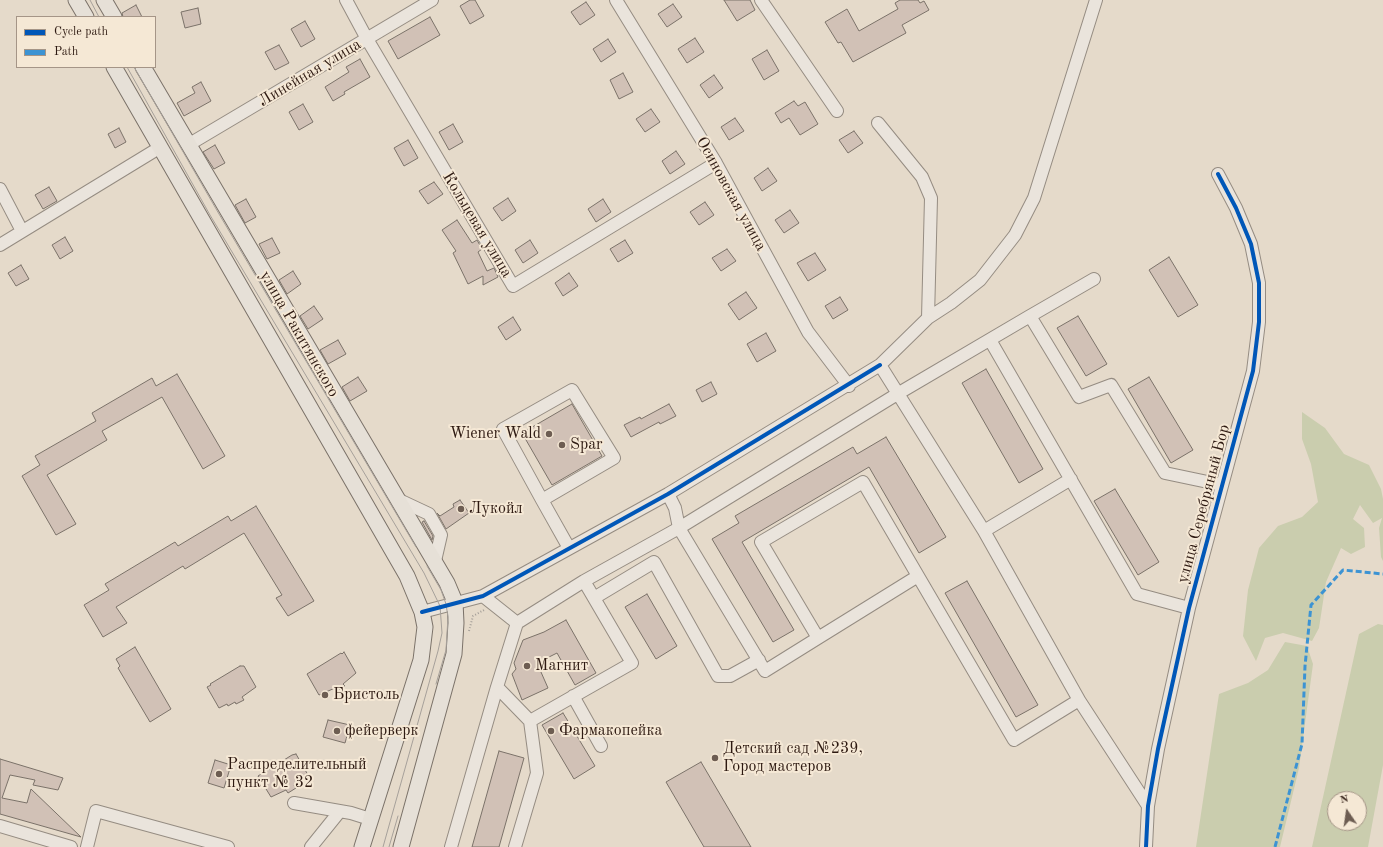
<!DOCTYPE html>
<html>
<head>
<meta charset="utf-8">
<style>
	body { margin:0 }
	#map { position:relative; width:1383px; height:847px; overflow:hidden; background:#e5daca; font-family:"Old Standard TT",serif }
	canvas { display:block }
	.legend { position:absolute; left:16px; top:16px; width:140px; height:52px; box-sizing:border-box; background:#f5e8d5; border:1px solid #a59587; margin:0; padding:5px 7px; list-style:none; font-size:12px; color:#2d1911 }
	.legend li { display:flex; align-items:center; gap:8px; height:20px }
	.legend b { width:20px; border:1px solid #a59587 }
	.north { position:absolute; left:1327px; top:791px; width:40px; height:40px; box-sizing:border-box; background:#f5e8d5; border:1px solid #a59587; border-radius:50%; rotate:347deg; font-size:11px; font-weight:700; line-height:16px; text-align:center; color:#2d1911 }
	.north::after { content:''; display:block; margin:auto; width:14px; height:18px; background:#6d5d52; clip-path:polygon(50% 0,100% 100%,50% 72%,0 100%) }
</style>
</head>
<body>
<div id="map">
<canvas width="1383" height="847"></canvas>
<ul class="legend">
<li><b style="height:5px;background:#0057b8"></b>Cycle path</li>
<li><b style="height:5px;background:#3c93d3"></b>Path</li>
</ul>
<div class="north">N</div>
</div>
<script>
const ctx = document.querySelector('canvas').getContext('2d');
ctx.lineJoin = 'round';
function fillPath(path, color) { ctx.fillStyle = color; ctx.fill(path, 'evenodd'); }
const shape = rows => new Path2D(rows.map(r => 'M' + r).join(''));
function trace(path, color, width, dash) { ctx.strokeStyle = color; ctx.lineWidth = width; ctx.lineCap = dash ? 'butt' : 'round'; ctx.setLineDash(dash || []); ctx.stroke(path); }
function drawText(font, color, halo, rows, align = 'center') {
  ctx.font = font + ' "Old Standard TT",serif'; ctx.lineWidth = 4; ctx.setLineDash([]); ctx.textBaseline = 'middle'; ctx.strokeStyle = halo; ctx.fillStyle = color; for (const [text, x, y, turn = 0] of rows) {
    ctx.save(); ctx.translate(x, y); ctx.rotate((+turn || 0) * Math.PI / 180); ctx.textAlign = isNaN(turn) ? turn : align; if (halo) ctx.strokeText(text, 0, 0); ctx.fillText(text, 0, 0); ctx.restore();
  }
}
fillPath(shape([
	[1302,412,1325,428,1344,454,1369,465,1381,489,1383,499,1383,561,1381,557,1379,528,1382,518,1373,523,1360,505,1353,519,1364,528,1365,547,1351,554,1341,548,1326,582,1319,628,1312,641,1283,633,1265,638,1256,661,1243,636,1248,590,1259,548,1278,526,1302,517,1318,502,1311,464,1302,439],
	[1378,624,1383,625,1383,765,1368,847,1312,847,1359,634],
	[1335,799,1359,799,1359,823,1335,823],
	[1285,642,1307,646,1313,664,1299,768,1280,847,1196,847,1219,694,1248,683,1268,670]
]), '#cacdae');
const building = shape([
	[470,0,475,0,484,16,470,24,460,6,470,0],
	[724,0,750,0,755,10,737,21,724,0],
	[900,0,918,0,920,3,924,1,929,10,902,25,906,33,853,62,841,42,838,43,825,22,847,9,859,31,898,9,895,3,900,0],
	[586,2,595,15,580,25,571,12,586,2],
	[673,4,682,17,667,27,658,14,673,4],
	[136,5,142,17,123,17,122,13,136,5],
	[198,8,201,24,185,28,181,12,198,8],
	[430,17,440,35,398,59,388,41,430,17],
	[305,21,315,39,301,47,291,29,305,21],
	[695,38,704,52,687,63,678,49,695,38],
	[608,39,616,52,601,62,593,49,608,39],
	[279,45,289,63,275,70,265,52,279,45],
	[767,50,779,71,764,80,752,59,767,50],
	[360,59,370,77,344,92,345,94,333,101,325,87,349,72,346,67,360,59],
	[623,73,633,92,619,99,610,80,623,73],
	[714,75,723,88,709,98,700,85,714,75],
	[201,82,211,101,184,116,177,103,195,93,192,87,201,82],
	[794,101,798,106,805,102,818,124,800,135,789,118,781,123,775,113,794,101],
	[303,104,313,122,299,130,289,112,303,104],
	[651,109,660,122,645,132,636,119,651,109],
	[735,118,744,131,729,140,721,127,735,118],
	[453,124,463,142,449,150,439,132,453,124],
	[119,128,126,142,115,148,108,134,119,128],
	[854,131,863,143,848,153,839,140,854,131],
	[408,140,418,158,404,166,394,148,408,140],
	[215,145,225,163,214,169,203,152,215,145],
	[676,151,685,164,670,174,662,161,676,151],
	[768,168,777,181,762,191,754,178,768,168],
	[434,182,443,194,428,204,419,191,434,182],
	[49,187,57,201,43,209,35,195,49,187],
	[508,198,516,211,502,221,493,208,508,198],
	[246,199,256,217,245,223,235,205,246,199],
	[603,199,611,212,596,222,588,209,603,199],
	[705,202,714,215,699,225,690,212,705,202],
	[790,210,799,223,784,233,775,220,790,210],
	[457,220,472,243,477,240,482,249,478,252,487,271,494,268,498,277,483,285,483,276,468,284,453,253,456,251,442,230,457,220],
	[65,237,73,251,60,259,52,245,65,237],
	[272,238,280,253,267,259,259,244,272,238],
	[530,240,538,253,523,263,515,250,530,240],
	[625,240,633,253,618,262,610,249,625,240],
	[727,249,736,261,721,271,712,258,727,249],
	[815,253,826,270,808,281,797,263,815,253],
	[1169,257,1198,305,1178,317,1149,270,1169,257],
	[21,265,29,279,16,286,8,273,21,265],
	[293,271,301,284,287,294,279,280,293,271],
	[569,273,578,286,563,296,555,283,569,273],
	[746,292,757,308,739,320,728,304,746,292],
	[840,297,848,310,833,319,825,306,840,297],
	[314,306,323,319,308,329,300,316,314,306],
	[1078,316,1107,364,1086,376,1057,328,1078,316],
	[513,317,521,330,506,340,498,327,513,317],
	[766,333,776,351,757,362,747,344,766,333],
	[338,340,346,354,328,364,320,350,338,340],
	[986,369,1043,469,1019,483,962,383,986,369],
	[177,374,225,456,203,469,162,397,102,431,107,440,47,475,76,524,56,535,22,476,40,465,35,456,96,421,92,413,152,378,156,386,177,374],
	[358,377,367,391,350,401,342,387,358,377],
	[1149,377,1193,450,1171,463,1128,389,1149,377],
	[711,382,717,394,702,402,696,390,711,382],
	[572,404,602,456,552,485,522,433,572,404],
	[669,404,676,416,660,424,659,422,631,437,624,425,640,417,641,419,669,404],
	[886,437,946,537,919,553,869,467,742,542,794,630,773,642,712,539,739,523,735,516,853,447,857,454,886,437],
	[1115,489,1159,562,1138,575,1094,501,1115,489],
	[460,500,469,513,446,529,437,513,440,516,454,507,453,504,460,500],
	[256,506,314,601,288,616,276,598,282,595,244,533,185,569,183,566,116,607,127,623,103,637,84,605,109,590,105,584,175,542,178,546,228,516,231,521,256,506],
	[424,521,433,536,432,540,422,522,424,521],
	[967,581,1038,705,1016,717,945,593,967,581],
	[647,594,677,646,656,659,625,607,647,594],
	[566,620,596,673,575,685,557,653,537,663,548,688,522,700,512,674,516,669,514,663,523,640,544,632,566,620],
	[135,647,171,709,150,722,118,668,120,666,116,659,135,647],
	[344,652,356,673,343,684,345,686,337,691,335,688,319,695,307,674,341,653,342,654,344,652],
	[240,666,244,666,256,687,242,697,244,700,236,704,235,702,228,706,227,704,219,708,207,687,211,685,210,684,240,666],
	[563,713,595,766,574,779,542,725,563,713],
	[328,720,350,725,345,743,323,737,328,720],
	[499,751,524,758,499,847,472,847,499,751],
	[296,754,308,775,300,780,301,782,294,785,296,788,288,793,286,790,271,797,258,776,292,755,296,754],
	[0,759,63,778,58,790,33,785,35,780,10,775,2,798,27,803,31,789,81,837,0,814,0,759],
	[215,760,231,765,224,788,208,783,215,760],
	[701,762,751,847,704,847,666,782,701,762]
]);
fillPath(building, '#d1c1b6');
trace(building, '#7b7269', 1);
const minor = shape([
	[346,0,367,39,513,286,716,163],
	[616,0,716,163,808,332,849,386],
	[761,0,837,111],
	[878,123,922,177,931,198,928,318],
	[188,145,432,0],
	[0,189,22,231],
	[0,245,159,148],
	[1030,316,1094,279],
	[990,340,1137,594,1189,608],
	[668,494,675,508,679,528,899,393,1030,316,1079,397,1111,385,1165,473,1222,485],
	[397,499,429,514,441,535,435,561],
	[542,500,614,458,572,390,503,429,542,500,569,548],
	[984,531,1071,479],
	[594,598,654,562,718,676,730,676,759,660],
	[422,612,483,596,668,494,880,365,928,318,951,303,980,280,1015,235,1034,198,1096,0],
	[517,623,584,581,679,528,765,671,818,638,761,542,863,482,1014,740,1079,700,984,531,880,365],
	[818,638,918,576],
	[497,687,530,721,632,663,584,581],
	[573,696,601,746],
	[1079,700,1148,806],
	[294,803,351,813,370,819],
	[0,826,71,847],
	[87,847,96,811,228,847],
	[311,847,340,811],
	[451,847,497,687,517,623,483,596],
	[515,847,537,773,530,721],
	[1146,847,1148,806,1158,749,1189,608,1253,371,1259,322,1259,283,1251,244,1236,208,1218,174]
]);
const major = shape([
	[76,0,86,17],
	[104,0,114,17],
	[114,67,407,576,422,612,425,627,421,660,362,847],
	[143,67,447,583,455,602,456,623,454,654,401,847]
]);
trace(minor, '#958c82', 14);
trace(major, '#7b7269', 17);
trace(shape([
	[469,631,473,616,484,610]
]), '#a6a09a', 2, [1, 2]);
trace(minor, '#eae4dc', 12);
trace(major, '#e6e0d7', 15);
trace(shape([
	[90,0,99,17],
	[127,67,210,215,424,573,440,606,442,633,438,651,383,847],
	[134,67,219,214,416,547],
	[427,566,441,590,446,604,448,617,446,650,436,684],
	[389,847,398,816]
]), '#a6a09a', 1);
trace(shape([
	[1275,847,1302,744,1305,666,1311,605,1343,570,1383,574]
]), '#3c93d3', 3, [6, 3]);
trace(shape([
	[422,612,483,596,668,494,880,365],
	[1146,847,1148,806,1158,749,1189,608,1253,371,1259,322,1259,283,1251,244,1236,208,1218,174]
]), '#0057b8', 4);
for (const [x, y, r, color] of [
	[549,434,4,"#6d5d52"],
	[562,445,4,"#6d5d52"],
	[461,509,4,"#6d5d52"],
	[527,666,4,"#6d5d52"],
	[325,695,4,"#6d5d52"],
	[337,731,4,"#6d5d52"],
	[551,731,4,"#6d5d52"],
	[715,758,4,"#6d5d52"],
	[219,774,4,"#6d5d52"]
]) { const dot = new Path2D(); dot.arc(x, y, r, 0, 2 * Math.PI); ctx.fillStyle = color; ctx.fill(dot); trace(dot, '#f5e8d5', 1.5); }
drawText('16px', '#2d1911', '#f5e8d5', [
	["Линейная улица",310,73,-31],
	["Осиновская улица",731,194,61],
	["Кольцевая улица",477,225,59],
	["улица Ракитянского",299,334,60],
	["улица Серебряный Бор",1204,504,-75]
]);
drawText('16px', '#2d1911', '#f5e8d5', [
	["Wiener Wald",541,434,"right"],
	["Spar",570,445],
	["Лукойл",469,509],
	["Магнит",535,666],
	["Бристоль",333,695],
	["фейерверк",345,731],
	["Фармакопейка",559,731],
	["Детский сад №239,",723,749],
	["Город мастеров",723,767],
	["Распределительный",227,765],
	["пункт № 32",227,783]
], 'left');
</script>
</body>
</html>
